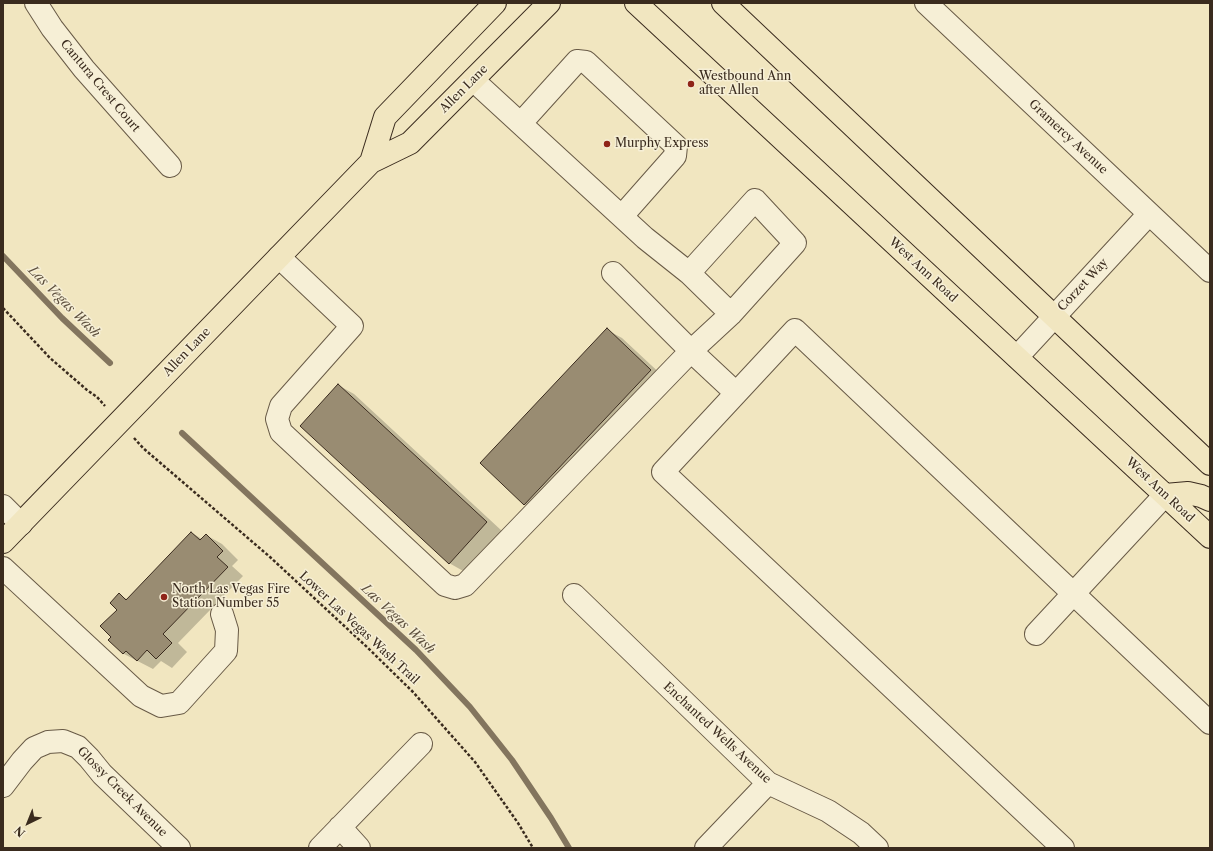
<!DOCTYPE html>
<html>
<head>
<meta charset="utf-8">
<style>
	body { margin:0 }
	#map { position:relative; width:1213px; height:851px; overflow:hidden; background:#f1e6c0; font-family:"Libre Caslon Text",serif }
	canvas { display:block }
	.frame { position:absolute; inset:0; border:4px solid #3a2b1e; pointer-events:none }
	.north { position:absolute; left:8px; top:803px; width:40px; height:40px; -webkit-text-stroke:3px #f6efd6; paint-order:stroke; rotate:223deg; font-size:11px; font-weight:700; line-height:16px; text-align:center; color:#3a2b1e }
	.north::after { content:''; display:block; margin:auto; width:14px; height:18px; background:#3a2b1e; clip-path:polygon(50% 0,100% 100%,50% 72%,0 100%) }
</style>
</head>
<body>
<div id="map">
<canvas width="1213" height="851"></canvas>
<div class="frame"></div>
<div class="north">N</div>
</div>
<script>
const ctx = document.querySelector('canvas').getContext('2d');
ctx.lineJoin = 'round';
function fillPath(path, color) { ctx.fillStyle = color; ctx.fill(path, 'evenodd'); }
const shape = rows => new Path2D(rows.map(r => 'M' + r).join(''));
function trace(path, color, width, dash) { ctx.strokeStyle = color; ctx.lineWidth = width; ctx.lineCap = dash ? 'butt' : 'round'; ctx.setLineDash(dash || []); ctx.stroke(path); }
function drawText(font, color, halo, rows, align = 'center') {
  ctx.font = font + ' "Libre Caslon Text",serif'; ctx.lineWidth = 3; ctx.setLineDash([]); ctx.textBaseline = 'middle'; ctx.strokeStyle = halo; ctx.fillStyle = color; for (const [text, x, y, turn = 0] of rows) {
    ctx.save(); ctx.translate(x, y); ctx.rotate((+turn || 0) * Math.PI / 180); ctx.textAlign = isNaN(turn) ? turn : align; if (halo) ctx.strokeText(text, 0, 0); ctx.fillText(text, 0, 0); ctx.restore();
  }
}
fillPath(shape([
	[607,330,622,338,666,379,540,513,524,504],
	[338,385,354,394,502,531,465,572,449,563],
	[192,533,202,539,206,535,222,544,238,560,232,566,243,576,178,643,187,652,172,668,161,661,153,669,124,654,110,640,113,637,118,610,119,595,127,599]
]), '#0003');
trace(shape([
	[3,256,62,318,110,363],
	[182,433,416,650,470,707,512,760,551,818,569,848]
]), '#83755e', 6);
const building = shape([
	[607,328,651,370,524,505,480,463,607,328],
	[338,384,487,522,449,564,300,426,338,384],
	[191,532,200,540,206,534,223,551,217,557,228,567,163,634,172,643,156,659,147,650,137,661,126,651,123,654,108,640,111,637,100,626,117,610,110,603,119,593,126,600,191,532]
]);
fillPath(building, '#998c72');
trace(building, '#3a2b1e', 1);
const minor = shape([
	[36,3,52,28,84,69,170,166],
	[926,3,1210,271],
	[473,80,645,238,689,273,731,314,691,351,613,273],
	[521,123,577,61,586,62,676,146,675,156,622,216],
	[279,257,352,326,281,406,277,419,281,432,445,585,455,588,465,585,691,351,736,393],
	[689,273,755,200,795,243,731,314],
	[1017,357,1149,214],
	[3,506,21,524],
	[3,568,141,696,161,706,179,703,226,651,227,630,222,614],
	[574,595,768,783,828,811,861,833,877,848],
	[1036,634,1165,495],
	[3,786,22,761,34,748,48,742,63,741,78,747,89,758,102,774,179,848],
	[340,827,359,848],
	[320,848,421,744],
	[706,848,768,783],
	[1063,848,663,472,795,330,1210,723]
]);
const major = shape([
	[636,3,1210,537],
	[723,3,1210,464],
	[371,162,385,117,495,3],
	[1165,495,1188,493,1201,496,1210,500],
	[3,542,371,162,410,143,549,3]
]);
trace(minor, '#685a46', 24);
trace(major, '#3a2b1e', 24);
trace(shape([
	[3,308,50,358,87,390,97,397,105,406],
	[134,438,143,448,270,557,368,648,413,692,475,762,518,823,533,848]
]), '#3a2b1e', 2.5, [3, 2]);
trace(minor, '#f6efd6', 22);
trace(major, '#f1e6c0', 22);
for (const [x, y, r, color] of [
	[691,84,4,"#8f2418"],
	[607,144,4,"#8f2418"],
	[164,597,4,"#8f2418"]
]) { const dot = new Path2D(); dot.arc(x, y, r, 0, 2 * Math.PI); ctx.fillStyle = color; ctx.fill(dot); trace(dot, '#f6efd6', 1.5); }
drawText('12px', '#3a2b1e', '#f6efd6', [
	["Westbound Ann",699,77],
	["after Allen",699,91],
	["Murphy Express",615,144],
	["North Las Vegas Fire",172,590],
	["Station Number 55",172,604]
], 'left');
drawText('12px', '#3a2b1e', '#f6efd6', [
	["Cantura Crest Court",100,86,50],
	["Allen Lane",464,89,-45],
	["Gramercy Avenue",1068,137,43],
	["West Ann Road",923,270,43],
	["Corzet Way",1083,285,-47],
	["Allen Lane",187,352,-46],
	["West Ann Road",1160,490,43],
	["Lower Las Vegas Wash Trail",359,628,43],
	["Enchanted Wells Avenue",717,733,43],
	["Glossy Creek Avenue",122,792,45]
]);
drawText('italic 13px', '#5e503e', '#f6efd6', [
	["Las Vegas Wash",64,302,45],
	["Las Vegas Wash",398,619,43]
]);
</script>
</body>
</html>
